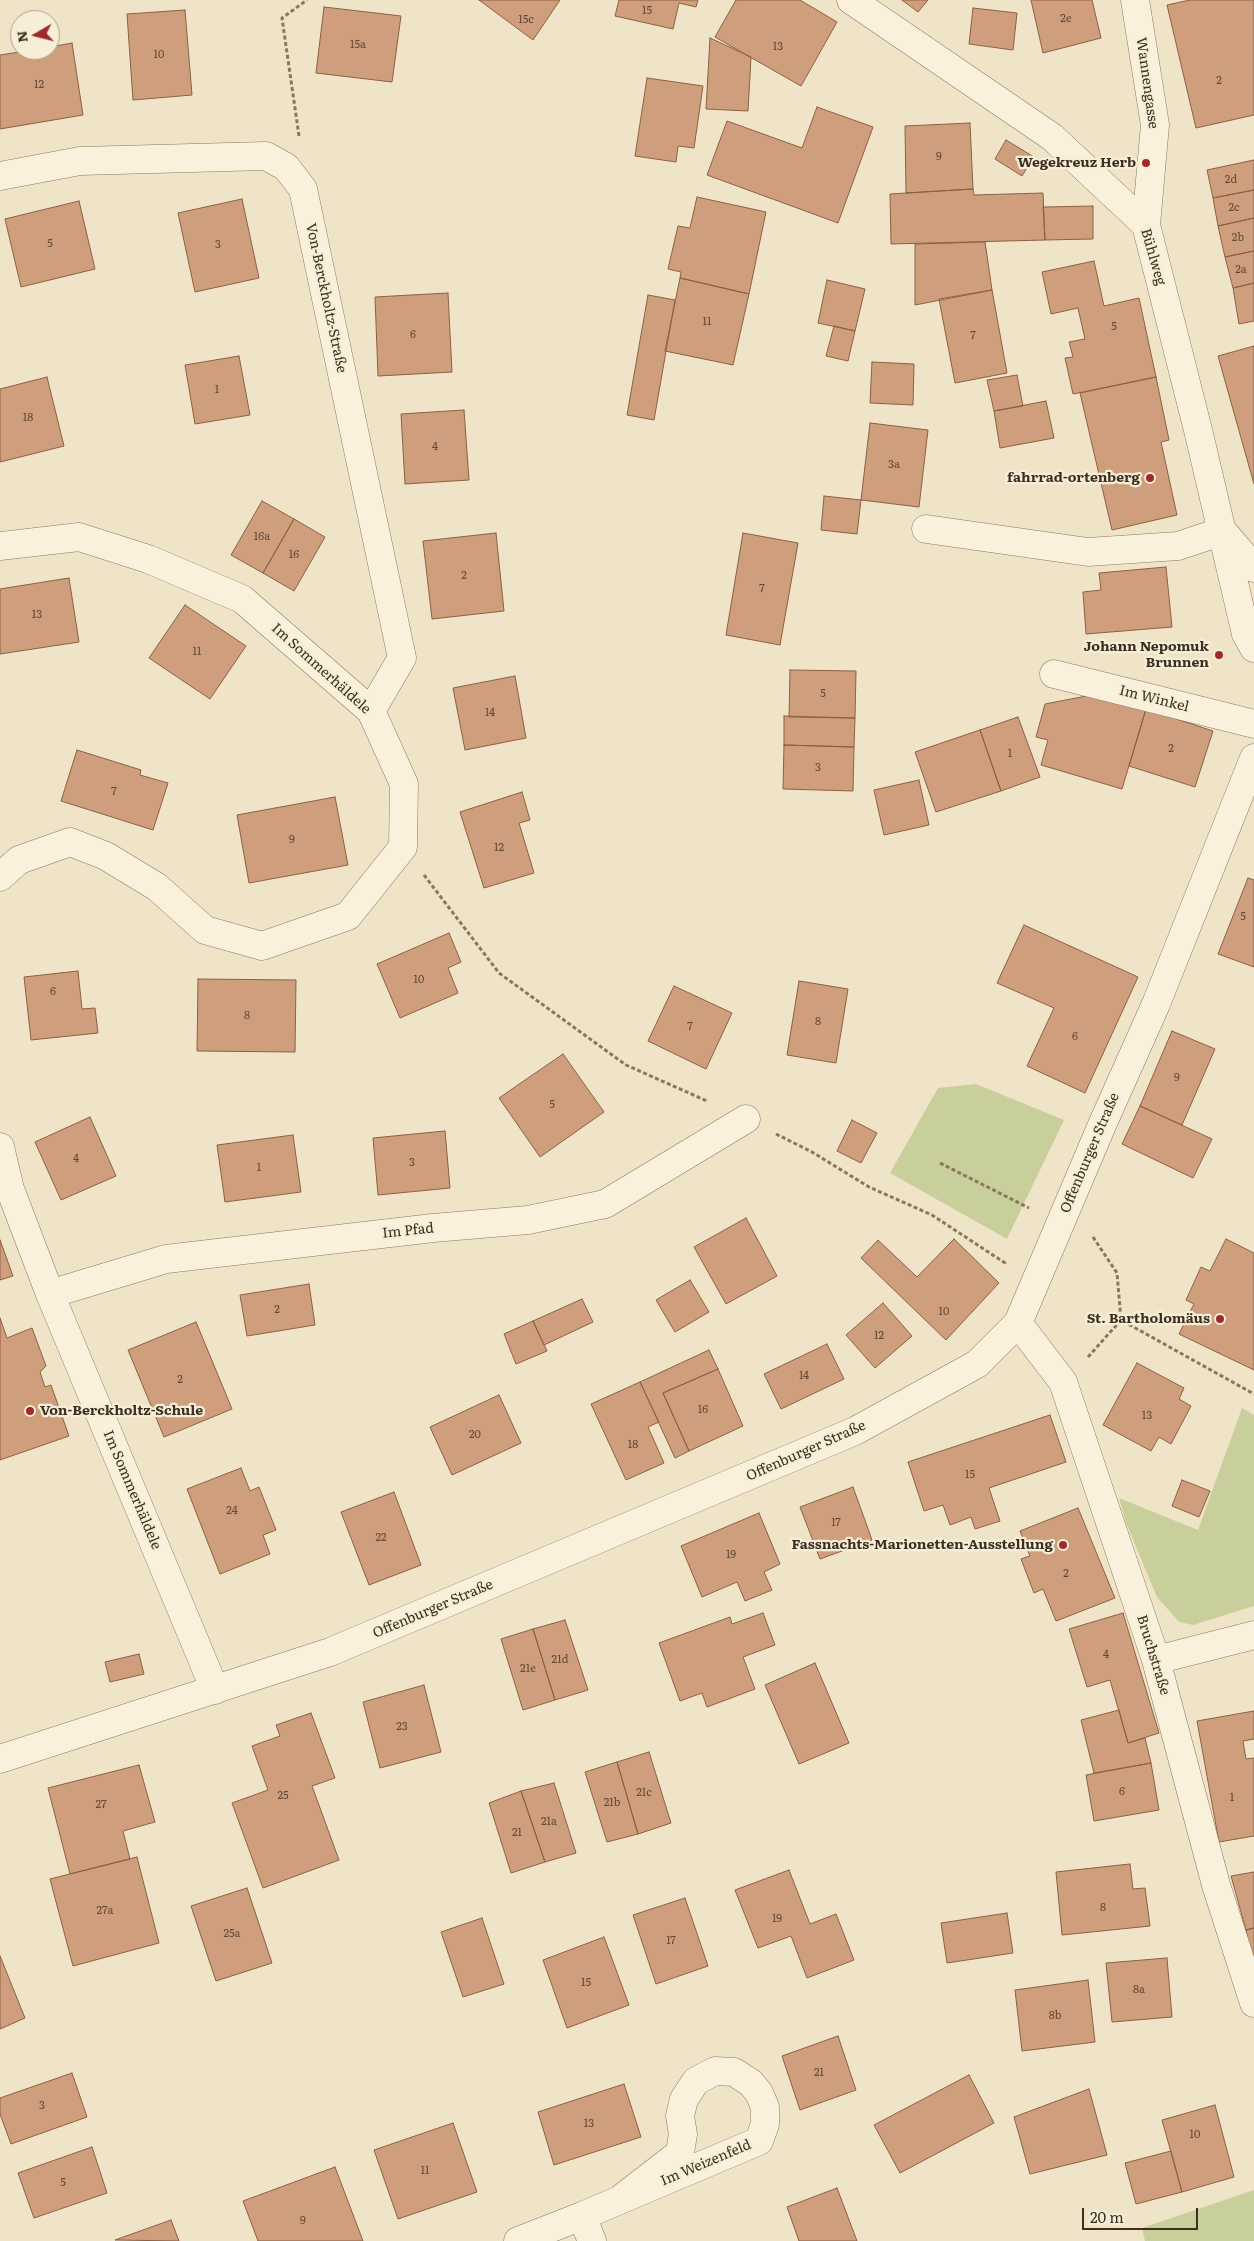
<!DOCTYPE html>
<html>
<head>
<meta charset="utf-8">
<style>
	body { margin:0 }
	#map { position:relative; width:1254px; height:2241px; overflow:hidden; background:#f0e4c8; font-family:Literata,serif }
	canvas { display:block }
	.north { position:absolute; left:10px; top:10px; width:50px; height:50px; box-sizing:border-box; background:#f7eed8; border:1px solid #ada18e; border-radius:50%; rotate:262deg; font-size:14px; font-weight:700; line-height:20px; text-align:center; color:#3d2e20 }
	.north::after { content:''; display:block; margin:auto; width:18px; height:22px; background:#9e2a2b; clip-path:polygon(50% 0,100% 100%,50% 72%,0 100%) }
	.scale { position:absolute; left:1082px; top:2208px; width:116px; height:22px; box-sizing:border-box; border:2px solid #3d2e20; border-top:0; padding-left:6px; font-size:15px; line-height:18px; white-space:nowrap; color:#3d2e20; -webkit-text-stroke:4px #f7eed8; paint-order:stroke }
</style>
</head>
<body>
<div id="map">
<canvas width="1254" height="2241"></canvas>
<div class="north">N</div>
<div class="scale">20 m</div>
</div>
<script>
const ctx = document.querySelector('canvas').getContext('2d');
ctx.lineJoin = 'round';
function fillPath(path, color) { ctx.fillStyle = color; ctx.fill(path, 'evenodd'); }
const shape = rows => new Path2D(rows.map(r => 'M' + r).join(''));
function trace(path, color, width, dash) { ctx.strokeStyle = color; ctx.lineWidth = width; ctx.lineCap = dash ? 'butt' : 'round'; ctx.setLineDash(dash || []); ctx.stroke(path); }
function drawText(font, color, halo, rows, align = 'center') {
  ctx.font = font + ' Literata,serif'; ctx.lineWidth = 4.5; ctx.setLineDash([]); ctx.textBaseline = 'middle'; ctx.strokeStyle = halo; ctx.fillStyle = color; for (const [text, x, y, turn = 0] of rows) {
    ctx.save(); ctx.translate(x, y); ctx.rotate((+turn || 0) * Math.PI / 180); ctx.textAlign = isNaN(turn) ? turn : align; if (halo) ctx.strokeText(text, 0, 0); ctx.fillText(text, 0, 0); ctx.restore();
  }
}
fillPath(shape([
	[976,1084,1064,1120,1007,1239,890,1173,938,1088],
	[1242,1408,1254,1415,1254,1606,1193,1625,1179,1622,1157,1597,1126,1523,1119,1498,1198,1530],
	[1254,2190,1254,2241,1145,2241,1142,2228]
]), '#c9cf9b');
const building = shape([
	[479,0,560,0,533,40,479,0],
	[619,0,698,0,696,7,679,3,673,29,615,16,619,0],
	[736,0,800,0,837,22,801,86,715,37,736,0],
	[902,0,928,0,918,12,902,0],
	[1031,0,1092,0,1101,38,1043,53,1031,0],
	[1190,0,1254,0,1254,115,1196,128,1167,5,1190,0],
	[324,7,401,16,392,82,316,73,324,7],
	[973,8,1017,13,1013,50,969,44,973,8],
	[185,10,192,95,133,100,127,14,185,10],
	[710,38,751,57,748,111,706,109,710,38],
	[72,43,83,115,0,129,0,55,32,50,50,50,50,47,72,43],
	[647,78,703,86,694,148,678,146,676,162,635,156,647,78],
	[817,107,873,127,838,223,707,175,727,121,802,148,817,107],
	[970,123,973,189,906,193,905,126,970,123],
	[1006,140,1034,157,1022,176,995,159,1006,140],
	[1254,160,1254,190,1213,198,1207,170,1254,160],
	[973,189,974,195,1043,193,1045,240,891,244,890,194,973,189],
	[1254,190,1254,218,1218,226,1213,198,1254,190],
	[697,197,766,212,749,294,680,278,681,272,668,269,678,226,690,228,697,197],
	[242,199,259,278,195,292,178,213,242,199],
	[79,201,95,269,21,287,5,219,79,201],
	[1093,206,1093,239,1045,240,1043,207,1093,206],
	[1254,218,1254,251,1225,257,1218,226,1254,218],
	[985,242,992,290,915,305,915,244,985,242],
	[1254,251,1254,283,1233,288,1225,257,1254,251],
	[1094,261,1104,306,1139,298,1156,377,1073,394,1065,358,1073,357,1069,342,1085,339,1078,308,1051,314,1042,272,1094,261],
	[680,278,749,294,733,365,665,351,680,278],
	[827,280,865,289,855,331,818,323,827,280],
	[1254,283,1254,321,1239,324,1233,288,1254,283],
	[992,290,1007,373,955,383,939,299,992,290],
	[448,293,452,372,378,376,375,297,448,293],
	[648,295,675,300,654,420,627,415,648,295],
	[834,326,855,331,848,361,826,356,834,326],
	[1254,346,1254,484,1218,356,1254,346],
	[239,356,250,415,195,424,185,365,239,356],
	[872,362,914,364,913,405,870,403,872,362],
	[1017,375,1023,406,994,411,987,380,1017,375],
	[47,377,64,446,0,462,0,389,47,377],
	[1156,377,1169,440,1161,442,1177,515,1112,530,1080,393,1156,377],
	[1046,401,1054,438,1000,448,994,411,1046,401],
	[464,410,469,480,405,484,401,414,464,410],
	[870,423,928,430,919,507,861,500,870,423],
	[824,496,861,500,857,534,821,530,824,496],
	[262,501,294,519,263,573,231,555,262,501],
	[294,519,325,537,294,591,263,573,294,519],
	[496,533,504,611,432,619,423,541,496,533],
	[743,533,798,543,780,645,726,635,743,533],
	[1166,567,1172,627,1086,634,1083,592,1101,590,1099,573,1166,567],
	[69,578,79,642,0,654,0,589,69,578],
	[185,605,246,646,210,699,149,658,185,605],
	[790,670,856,671,855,718,789,717,790,670],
	[515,676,526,738,465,750,453,688,515,676],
	[1097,694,1146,709,1122,789,1041,765,1048,740,1036,737,1045,704,1097,694],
	[1146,709,1213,731,1195,787,1129,766,1146,709],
	[784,716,855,718,854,747,784,745,784,716],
	[1018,717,1040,777,1001,791,980,730,1018,717],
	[980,730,1001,791,936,812,915,752,980,730],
	[784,745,854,747,853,791,783,789,784,745],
	[77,750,141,770,140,775,168,783,153,830,61,801,77,750],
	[919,780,929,825,884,835,874,790,919,780],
	[522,792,530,820,519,823,534,873,484,888,460,812,522,792],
	[335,797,348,865,249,883,237,815,335,797],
	[1248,878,1254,880,1254,967,1218,954,1248,878],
	[1024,925,1138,977,1085,1093,1027,1066,1054,1008,997,983,1024,925],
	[449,933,461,962,448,968,458,993,400,1018,377,964,449,933],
	[78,971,82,1009,95,1008,98,1033,31,1040,24,977,78,971],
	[198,979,296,980,295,1052,197,1051,198,979],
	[799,981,848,989,836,1063,787,1055,799,981],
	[674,986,732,1013,706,1069,648,1041,674,986],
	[1172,1031,1215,1049,1182,1125,1140,1106,1172,1031],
	[563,1054,604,1112,540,1157,499,1098,563,1054],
	[1140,1106,1212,1139,1193,1178,1122,1144,1140,1106],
	[90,1117,116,1176,61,1200,35,1142,90,1117],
	[852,1120,877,1133,861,1163,837,1151,852,1120],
	[445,1131,450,1188,378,1195,373,1138,445,1131],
	[293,1135,301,1192,225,1202,217,1145,293,1135],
	[746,1218,777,1276,726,1304,694,1247,746,1218],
	[954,1239,999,1283,946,1340,861,1258,878,1240,917,1277,954,1239],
	[1226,1239,1254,1253,1254,1370,1179,1334,1194,1304,1186,1300,1201,1267,1210,1271,1226,1239],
	[0,1240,13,1276,0,1280,0,1240],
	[690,1280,709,1312,675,1332,656,1300,690,1280],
	[309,1284,315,1325,247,1336,240,1295,309,1284],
	[582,1299,593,1322,544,1345,533,1321,582,1299],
	[883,1303,912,1336,875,1368,846,1335,883,1303],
	[0,1318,7,1338,32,1328,46,1366,40,1372,45,1387,51,1385,69,1436,0,1460,0,1318],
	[533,1321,547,1351,516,1364,504,1334,533,1321],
	[196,1322,232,1409,164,1437,128,1350,196,1322],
	[827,1344,844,1379,781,1409,764,1374,827,1344],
	[709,1350,718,1369,663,1393,689,1451,675,1458,640,1382,709,1350],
	[1137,1363,1184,1388,1179,1399,1191,1406,1171,1444,1159,1437,1151,1451,1103,1425,1137,1363],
	[718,1369,743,1426,689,1451,663,1393,718,1369],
	[640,1382,659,1422,648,1427,664,1463,626,1480,591,1404,640,1382],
	[499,1395,521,1443,452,1475,430,1427,499,1395],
	[1050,1415,1066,1462,989,1488,1000,1521,975,1529,971,1517,950,1525,943,1505,924,1511,908,1462,1050,1415],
	[241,1468,250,1491,259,1487,276,1530,263,1535,270,1554,220,1574,187,1489,241,1468],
	[1182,1480,1210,1491,1199,1517,1172,1506,1182,1480],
	[853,1487,872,1540,820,1559,800,1507,853,1487],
	[394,1492,421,1565,369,1585,341,1512,394,1492],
	[1078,1508,1115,1598,1056,1621,1043,1589,1034,1593,1021,1559,1030,1556,1020,1531,1078,1508],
	[759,1513,780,1564,764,1572,772,1590,745,1601,737,1582,702,1597,681,1546,759,1513],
	[763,1613,775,1645,743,1657,755,1689,707,1707,702,1693,680,1701,659,1643,730,1617,732,1624,763,1613],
	[1123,1613,1159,1733,1128,1743,1110,1680,1087,1687,1069,1629,1123,1613],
	[565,1620,588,1690,555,1700,533,1629,565,1620],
	[533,1629,555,1700,523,1710,501,1639,533,1629],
	[139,1654,144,1674,110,1682,105,1662,139,1654],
	[815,1663,849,1743,799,1764,765,1685,815,1663],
	[424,1685,441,1752,380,1768,363,1702,424,1685],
	[1119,1710,1128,1743,1145,1738,1151,1763,1094,1773,1081,1720,1119,1710],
	[1254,1711,1254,1739,1243,1741,1246,1759,1254,1758,1254,1836,1219,1842,1197,1721,1254,1711],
	[311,1713,335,1778,312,1786,339,1860,263,1888,232,1803,268,1790,252,1746,280,1736,276,1725,311,1713],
	[649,1752,671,1823,638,1834,617,1762,649,1752],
	[617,1762,638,1834,607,1842,585,1772,617,1762],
	[1151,1763,1159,1810,1094,1821,1086,1775,1151,1763],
	[139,1765,155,1822,123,1831,130,1859,70,1874,48,1788,139,1765],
	[554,1783,576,1853,545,1862,521,1791,554,1783],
	[521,1791,545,1862,511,1873,489,1803,521,1791],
	[137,1857,159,1943,73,1966,50,1879,137,1857],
	[1130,1864,1133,1889,1145,1888,1150,1926,1062,1935,1056,1872,1130,1864],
	[789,1870,810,1924,836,1914,854,1960,807,1978,791,1936,758,1948,735,1890,789,1870],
	[1254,1872,1254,1928,1246,1930,1231,1876,1254,1872],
	[247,1888,272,1963,216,1981,191,1906,247,1888],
	[685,1898,708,1966,656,1984,633,1915,685,1898],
	[1007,1913,1013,1953,947,1963,941,1923,1007,1913],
	[482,1918,504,1984,463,1997,441,1932,482,1918],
	[1254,1928,1254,1971,1246,1930,1254,1928],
	[604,1937,629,2005,567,2028,543,1960,604,1937],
	[0,1956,25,2018,0,2029,0,1956],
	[1167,1958,1172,2017,1112,2022,1106,1963,1167,1958],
	[1088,1980,1095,2042,1022,2051,1015,1990,1088,1980],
	[838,2036,856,2090,800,2110,782,2056,838,2036],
	[72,2073,87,2117,11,2144,0,2114,0,2098,72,2073],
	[969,2075,994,2123,900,2173,874,2125,969,2075],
	[624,2084,641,2137,554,2165,538,2112,624,2084],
	[1089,2089,1107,2155,1030,2174,1014,2117,1089,2089],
	[1215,2105,1234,2177,1182,2192,1162,2120,1215,2105],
	[453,2123,477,2192,398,2219,374,2150,453,2123],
	[92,2147,107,2193,34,2218,18,2173,92,2147],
	[1171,2151,1182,2192,1136,2204,1125,2163,1171,2151],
	[335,2167,363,2241,258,2241,243,2201,335,2167],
	[837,2188,857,2241,799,2241,787,2207,837,2188],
	[171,2220,179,2241,115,2240,171,2220]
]);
fillPath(building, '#cf9f7d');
trace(building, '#8d5f41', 1);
const minor = shape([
	[851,0,1052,137,1146,225,1198,430,1246,634,1254,648],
	[1135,0,1155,125,1146,225],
	[0,176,80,161,266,156,286,167,303,189,402,658,371,711],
	[926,529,1088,552,1178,546,1223,531],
	[1226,535,1254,568],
	[0,546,79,537,148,559,242,599,371,711,404,784,403,847,348,916,262,946,205,930,157,887,106,856,70,842,19,860,0,877],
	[1054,674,1254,724],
	[0,1147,10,1189,50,1294,215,1690],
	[50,1294,166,1259,433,1228,528,1220,605,1204,746,1119],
	[1018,1323,1063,1382,1156,1660,1216,1885,1254,2003],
	[1156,1660,1254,1635],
	[0,1759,330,1652,855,1431,977,1364,1018,1323,1102,1125,1156,1004,1254,758],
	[582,2216,759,2141,765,2124,765,2107,759,2093,751,2083,734,2072,715,2071,696,2081,684,2099,680,2116,683,2134,680,2153,623,2197],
	[518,2241,582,2216,592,2241]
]);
trace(minor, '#8d765c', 29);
trace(shape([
	[299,136,282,18,307,0],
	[424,875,499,973,626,1065,707,1101],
	[776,1134,812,1152,869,1187,932,1215,1005,1263,1005,1266],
	[940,1163,1029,1208],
	[1093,1237,1117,1273,1121,1320],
	[1088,1357,1121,1320,1254,1394]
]), '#8d765c', 3, [4, 2.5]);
trace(minor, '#faf1dc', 28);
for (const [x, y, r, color] of [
	[1146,163,5,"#9e2a2b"],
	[1150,478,5,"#9e2a2b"],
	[1219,655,5,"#9e2a2b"],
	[1220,1319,5,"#9e2a2b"],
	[30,1411,5,"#9e2a2b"],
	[1063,1545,5,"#9e2a2b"]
]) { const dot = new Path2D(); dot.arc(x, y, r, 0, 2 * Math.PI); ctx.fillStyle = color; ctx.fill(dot); trace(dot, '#f7eed8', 2); }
drawText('11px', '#624a37', null, [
	["15",647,11],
	["2e",1066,19],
	["15c",526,20],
	["15a",358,45],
	["13",778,47],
	["10",159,55],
	["2",1219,81],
	["12",39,85],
	["9",939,157],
	["2d",1231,180],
	["2c",1234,208],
	["2b",1238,238],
	["5",50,244],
	["3",218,245],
	["2a",1241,270],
	["11",707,322],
	["5",1114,327],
	["6",413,335],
	["7",973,336],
	["1",217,390],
	["18",28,418],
	["4",435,447],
	["3a",894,465],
	["16a",262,537],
	["16",294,555],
	["2",464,576],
	["7",762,589],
	["13",37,615],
	["11",197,652],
	["5",823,694],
	["14",490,713],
	["2",1171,749],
	["1",1010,754],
	["3",818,768],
	["7",114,792],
	["9",292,840],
	["12",499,848],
	["5",1243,917],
	["10",419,980],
	["6",53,992],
	["8",247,1016],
	["8",818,1022],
	["7",690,1027],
	["6",1075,1037],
	["9",1177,1078],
	["5",552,1105],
	["4",76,1159],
	["3",412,1163],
	["1",259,1168],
	["2",277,1310],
	["10",944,1312],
	["12",879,1336],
	["14",804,1376],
	["2",180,1380],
	["16",703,1410],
	["13",1147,1416],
	["20",475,1435],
	["18",633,1445],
	["15",970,1475],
	["24",232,1511],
	["17",836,1523],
	["22",381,1538],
	["19",731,1555],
	["2",1066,1574],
	["4",1106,1655],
	["21d",560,1660],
	["21e",528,1669],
	["23",402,1727],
	["6",1122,1792],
	["21c",644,1793],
	["25",283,1796],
	["1",1232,1798],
	["21b",612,1803],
	["27",101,1805],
	["21a",549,1822],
	["21",517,1833],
	["8",1103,1908],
	["27a",105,1911],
	["19",777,1919],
	["25a",232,1934],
	["17",671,1941],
	["15",586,1983],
	["8a",1139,1990],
	["8b",1055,2016],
	["21",819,2073],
	["3",42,2106],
	["13",589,2124],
	["10",1195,2135],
	["11",425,2171],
	["5",63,2183],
	["9",303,2221]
]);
drawText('14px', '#3d2e20', '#f7eed8', [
	["Wannengasse",1147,83,82],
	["Bühlweg",1153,257,74],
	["Von-Berckholtz-Straße",326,298,78],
	["Im Sommerhäldele",321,669,42],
	["Im Winkel",1154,699,14],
	["Offenburger Straße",1090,1153,-67],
	["Im Pfad",408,1231,-6],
	["Offenburger Straße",806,1451,-24],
	["Im Sommerhäldele",132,1490,67],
	["Offenburger Straße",433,1609,-23],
	["Bruchstraße",1153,1655,73],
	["Im Weizenfeld",706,2163,-23]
]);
drawText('bold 14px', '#3d2e20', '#f7eed8', [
	["Wegekreuz Herb",1136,163],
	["fahrrad-ortenberg",1140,478],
	["Johann Nepomuk",1209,647],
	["Brunnen",1209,663],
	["St. Bartholomäus",1210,1319],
	["Von-Berckholtz-Schule",40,1411,"left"],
	["Fassnachts-Marionetten-Ausstellung",1053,1545]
], 'right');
</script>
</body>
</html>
